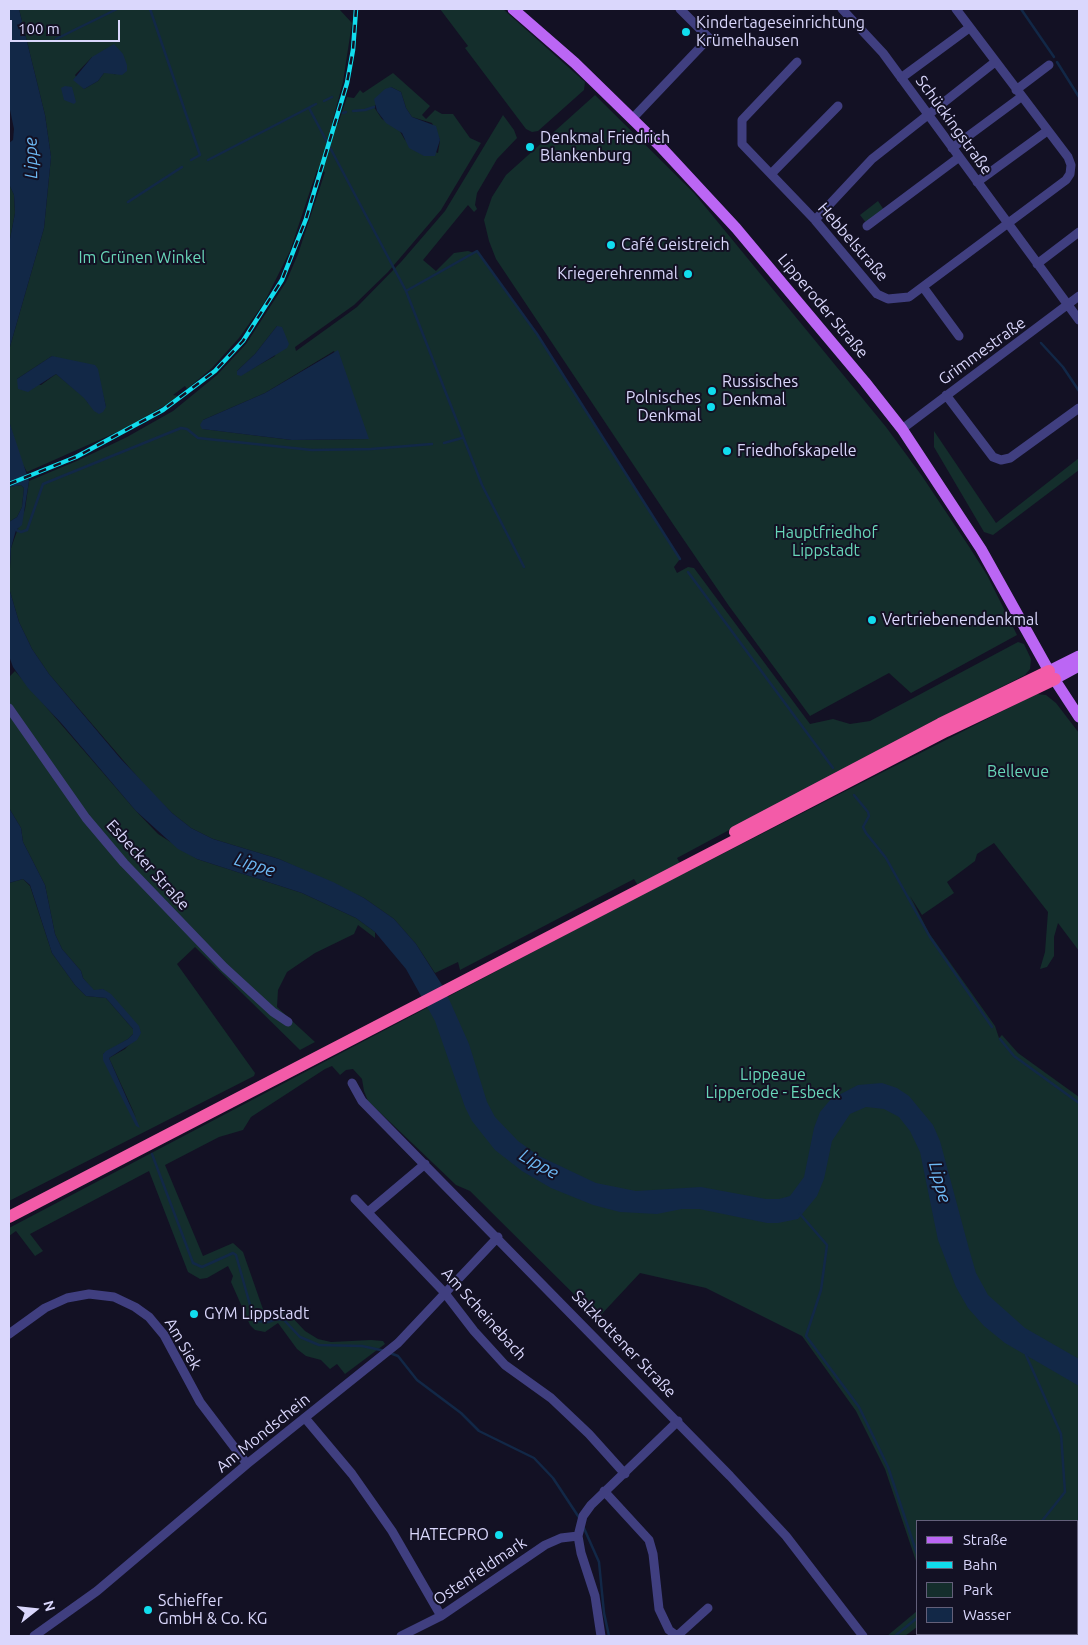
<!DOCTYPE html>
<html>
<head>
<meta charset="utf-8">
<style>
	body { margin:0 }
	#map { position:relative; width:1088px; height:1645px; overflow:hidden; background:#131124; font-family:Ubuntu,sans-serif }
	canvas { display:block }
	.frame { position:absolute; inset:0; border:10px solid #dad7fc; pointer-events:none }
	.legend { position:absolute; left:916px; top:1520px; width:162px; height:115px; box-sizing:border-box; background:#131124; border:1px solid #63607a; margin:0; padding:6px 9px; list-style:none; font-size:15px; color:#dad7fc }
	.legend li { display:flex; align-items:center; gap:10px; height:25px }
	.legend b { width:25px; border:1px solid #63607a }
	.north { position:absolute; left:10px; top:1585px; width:50px; height:50px; -webkit-text-stroke:4px #131124; paint-order:stroke; rotate:74deg; font-size:14px; font-weight:700; line-height:20px; text-align:center; color:#dad7fc }
	.north::after { content:''; display:block; margin:auto; width:18px; height:22px; background:#dad7fc; clip-path:polygon(50% 0,100% 100%,50% 72%,0 100%) }
	.scale { position:absolute; left:10px; top:20px; width:110px; height:22px; box-sizing:border-box; border:2px solid #dad7fc; border-top:0; padding-left:6px; font-size:15px; line-height:18px; white-space:nowrap; color:#dad7fc; -webkit-text-stroke:4px #131124; paint-order:stroke }
</style>
</head>
<body>
<div id="map">
<canvas width="1088" height="1645"></canvas>
<div class="frame"></div>
<ul class="legend">
<li><b style="height:6px;background:#bb66f4"></b>Straße</li>
<li><b style="height:6px;background:#1de"></b>Bahn</li>
<li><b style="height:14px;background:#142e2c"></b>Park</li>
<li><b style="height:14px;background:#122847"></b>Wasser</li>
</ul>
<div class="north">N</div>
<div class="scale">100 m</div>
</div>
<script>
const ctx = document.querySelector('canvas').getContext('2d');
ctx.lineJoin = 'round';
function fillPath(path, color) { ctx.fillStyle = color; ctx.fill(path, 'evenodd'); }
const shape = rows => new Path2D(rows.map(r => 'M' + r).join(''));
function trace(path, color, width, dash) { ctx.strokeStyle = color; ctx.lineWidth = width; ctx.lineCap = dash ? 'butt' : 'round'; ctx.setLineDash(dash || []); ctx.stroke(path); }
function drawText(font, color, halo, rows, align = 'center') {
  ctx.font = font + ' Ubuntu,sans-serif'; ctx.lineWidth = 4; ctx.setLineDash([]); ctx.textBaseline = 'middle'; ctx.strokeStyle = halo; ctx.fillStyle = color; for (const [text, x, y, turn = 0] of rows) {
    ctx.save(); ctx.translate(x, y); ctx.rotate((+turn || 0) * Math.PI / 180); ctx.textAlign = isNaN(turn) ? turn : align; if (halo) ctx.strokeText(text, 0, 0); ctx.fillText(text, 0, 0); ctx.restore();
  }
}
fillPath(shape([
	[19,9,339,9,352,23,343,82,332,123,338,124,347,97,354,98,360,90,363,93,393,73,430,106,422,115,426,119,435,110,442,114,453,114,470,138,481,143,441,210,388,272,354,305,295,347,296,351,357,307,401,262,445,211,503,115,514,130,517,138,497,159,477,193,475,205,477,209,474,212,468,205,423,260,436,271,454,253,468,251,474,253,477,251,537,334,680,559,674,567,677,573,688,567,694,568,810,724,833,719,850,724,870,721,1018,642,1024,644,1031,659,1030,669,1025,675,910,733,677,858,685,873,1036,694,1046,695,1056,703,1079,733,1079,951,1058,923,1054,937,1054,956,1047,967,1040,969,1045,952,1048,912,994,843,977,854,975,861,947,882,954,893,922,915,910,896,929,933,995,1026,999,1038,1002,1035,1018,1053,1079,1097,1079,1636,945,1636,944,1634,1077,1634,1077,1521,917,1521,917,1564,885,1469,856,1411,802,1336,706,1288,640,1273,598,1318,470,1191,456,1185,368,1101,364,1091,362,1079,353,1069,346,1070,340,1075,332,1066,325,1069,251,1117,243,1130,219,1137,165,1165,203,1256,233,1243,243,1252,265,1315,282,1311,288,1313,305,1331,318,1339,331,1342,371,1340,383,1341,385,1344,345,1374,337,1364,330,1369,321,1360,306,1356,297,1349,278,1323,265,1332,255,1330,250,1325,231,1282,233,1276,228,1266,207,1278,200,1279,188,1272,149,1171,30,1234,43,1251,35,1256,16,1231,9,1236,9,1228,643,894,634,879,460,970,458,962,435,973,416,944,394,919,364,898,279,859,213,839,191,828,172,813,147,788,49,674,32,649,19,622,9,588,11,548,25,509,29,481,79,460,127,437,173,411,217,375,246,344,286,282,298,254,325,172,317,170,290,251,264,303,239,338,212,368,187,389,185,386,173,395,178,396,169,403,124,429,27,472,20,459,9,421,9,350,44,228,51,157,45,115],
	[92,57,116,75,110,72,104,73,98,81,84,89,75,75],
	[391,87,401,92,406,108,412,117,432,123,440,140,438,153,405,140,398,128,382,119,374,107],
	[277,326,275,356,241,375,237,371,255,354],
	[334,351,368,439,292,440,203,429,203,420,265,393],
	[52,356,102,391,106,407,88,403,85,398,56,374,41,385,17,379],
	[440,9,503,9,585,82,584,90,538,131,532,132,526,129,465,48,468,46],
	[595,95,694,193,886,427,922,476,970,548,987,575,1017,635,911,693,889,673,810,716,729,606,673,524,496,259,489,241,484,220,492,197,506,175],
	[9,184,14,195,15,213,9,244],
	[878,201,884,210,867,224,860,215],
	[934,431,996,523,1079,458,1079,470,993,535,984,532,934,447],
	[21,485,24,488,22,507,17,517,9,522,9,487],
	[15,671,136,811,158,834,197,859,302,893,356,918,375,932,375,938,358,925,354,934,315,953,287,972,278,990,277,1007,315,1042,300,1050,195,947,177,964,255,1073,254,1076,9,1201,9,883,23,879,30,886,52,953,75,985,86,996,106,998,133,1029,133,1034,128,1039,103,1054,136,1117,109,1058,125,1049,140,1033,103,989,94,991,83,978,81,971,62,949,55,934,45,885,23,842,21,828,9,808,9,677],
	[917,1611,917,1627,905,1636,887,1636]
]), '#142e2c');
fillPath(shape([
	[9,9,19,9,45,115,51,157,44,228,9,350,9,244,15,213,14,195,9,184,9,143,13,140,14,129,9,105],
	[114,44,123,54,127,65,127,71,122,75,104,73,98,81,84,89,73,80,92,57],
	[65,86,72,87,76,102,74,104,64,100,61,88],
	[391,87,401,92,406,108,412,117,436,126,440,140,435,156,424,156,409,148,402,133,386,123,377,111,374,99,385,89],
	[277,326,282,327,289,344,287,348,241,376,237,375,237,371,255,354],
	[338,350,369,439,292,440,202,429,200,425,203,420,265,393],
	[52,356,95,365,98,369,106,407,103,412,99,414,94,411,84,398,56,374,28,392,18,389,17,379],
	[9,421,29,481,22,525,16,530,11,548,9,585,9,522,17,517,22,507,24,488,21,485,9,487],
	[9,588,19,622,32,649,49,674,120,758,172,813,191,828,213,839,279,859,333,882,364,898,394,919,416,944,444,988,469,1044,487,1102,495,1117,518,1141,539,1156,596,1183,636,1191,701,1187,766,1199,779,1199,790,1196,804,1177,814,1128,820,1112,831,1099,858,1085,882,1083,897,1088,909,1096,933,1125,940,1141,969,1249,976,1273,988,1295,1025,1328,1079,1359,1079,1386,1005,1343,984,1326,968,1308,956,1287,938,1240,920,1152,910,1131,899,1117,884,1109,866,1107,850,1114,832,1141,824,1179,817,1196,798,1219,778,1223,767,1223,699,1209,682,1209,657,1214,620,1212,593,1205,551,1188,522,1171,495,1150,472,1121,465,1107,435,1021,406,969,375,932,356,918,302,893,197,859,178,849,136,811,62,724,28,688,13,667,9,656],
	[9,808,21,828,23,842,45,885,55,934,62,949,81,971,83,978,94,990,103,989,111,994,139,1026,141,1033,137,1040,109,1058,140,1128,136,1126,103,1060,103,1054,106,1051,128,1039,133,1034,133,1029,106,998,86,996,75,985,52,953,30,885,23,879,9,883]
]), '#122847');
trace(shape([
	[150,9,200,155,191,160],
	[1021,9,1054,57],
	[56,39,117,9],
	[1057,62,1079,97],
	[324,101,332,97],
	[309,108,406,291,482,485,524,567],
	[353,111,365,110,374,107],
	[343,113,346,112],
	[208,160,316,104],
	[128,202,182,167],
	[406,291,477,251,537,334,680,559],
	[1041,343,1063,367,1079,391],
	[444,443,462,438],
	[16,530,21,532,27,530,43,484,181,428,187,429,198,438,312,450,371,449,432,444],
	[688,572,833,768],
	[854,795,868,812,869,816,863,827,866,833,886,858,930,937,992,1027],
	[1000,1039,1014,1056,1079,1103],
	[152,1154,193,1263,202,1267,233,1253,236,1255,252,1312,257,1321,268,1322,277,1319,284,1320,300,1337,319,1345,362,1346,385,1351],
	[800,1214,827,1245,821,1290,806,1336,859,1407,888,1467,917,1554],
	[390,1353,398,1356,417,1380,461,1413,479,1431,534,1458,553,1478,580,1519],
	[1026,1355,1061,1434,1065,1492,1042,1521],
	[583,1526,599,1562,604,1613,609,1636],
	[895,1636,917,1618]
]), '#122847', 2.5);
trace(shape([
	[842,9,883,53,1079,320],
	[797,62,742,120,742,144,815,220,877,294,888,299,909,297,1066,180,1070,174,1071,165,1068,157,956,9],
	[901,78,969,28],
	[1016,90,1049,65],
	[632,119,709,38,680,9],
	[952,148,1021,97],
	[771,174,838,106],
	[977,182,1047,131],
	[815,220,872,159,995,62],
	[867,226,958,158],
	[1037,264,1079,232],
	[923,287,959,336],
	[946,395,993,457,1001,460,1010,458,1079,408],
	[902,429,1079,296],
	[9,708,86,818,124,863,224,967,273,1012,288,1022],
	[352,1083,362,1101,730,1476,786,1536,863,1636],
	[355,1199,444,1292,474,1331,505,1365,551,1398,589,1434,625,1474],
	[368,1212,425,1164],
	[9,1334,45,1308,67,1298,89,1294,114,1297,135,1307,149,1317,164,1335,200,1402,247,1464],
	[305,1418,352,1474,392,1531,441,1616],
	[604,1491,649,1540,653,1554,659,1609,669,1630,677,1636],
	[34,1636,97,1591,247,1464,398,1343,498,1237],
	[401,1636,441,1616,545,1545,561,1538,578,1536],
	[601,1636,595,1596,581,1553,578,1536,583,1516,591,1505,678,1421],
	[677,1636,708,1608]
]), '#403f80', 9);
trace(shape([
	[513,9,575,63,660,146,736,228,865,382,902,429,981,549,1049,671,1079,717],
	[1049,671,1079,656],
	[1055,679,1079,666]
]), '#bb66f4', 11);
trace(shape([
	[735,832,940,724,1049,671],
	[9,1217,946,731,1055,679]
]), '#f35ba8', 12);
const rail = shape([
	[9,484,76,457,163,410,215,371,243,341,282,280,306,219,347,83,353,50,356,9]
]);
trace(rail, '#1de', 4.5);
trace(rail, '#131124', 2.5, [8]);
for (const [x, y, r, color] of [
	[686,32,5,"#1de"],
	[530,147,5,"#1de"],
	[611,245,5,"#1de"],
	[688,274,5,"#1de"],
	[712,391,5,"#1de"],
	[711,407,5,"#1de"],
	[727,451,5,"#1de"],
	[872,620,5,"#1de"],
	[194,1314,5,"#1de"],
	[499,1535,5,"#1de"],
	[148,1610,5,"#1de"]
]) { const dot = new Path2D(); dot.arc(x, y, r, 0, 2 * Math.PI); ctx.fillStyle = color; ctx.fill(dot); trace(dot, '#131124', 2); }
drawText('16px', '#dad7fc', '#131124', [
	["Kindertageseinrichtung",696,23],
	["Krümelhausen",696,41],
	["Denkmal Friedrich",540,138],
	["Blankenburg",540,156],
	["Café Geistreich",621,245],
	["Kriegerehrenmal",678,274,"right"],
	["Russisches",722,382],
	["Denkmal",722,400],
	["Polnisches",701,398,"right"],
	["Denkmal",701,416,"right"],
	["Friedhofskapelle",737,451],
	["Vertriebenendenkmal",882,620],
	["GYM Lippstadt",204,1314],
	["HATECPRO",489,1535,"right"],
	["Schieffer",158,1601],
	["GmbH & Co. KG",158,1619]
], 'left');
drawText('16px', '#dad7fc', '#131124', [
	["Schückingstraße",954,125,54],
	["Hebbelstraße",853,242,49],
	["Lipperoder Straße",823,306,50],
	["Grimmestraße",982,351,-36],
	["Esbecker Straße",148,865,48],
	["Am Scheinebach",484,1314,48],
	["Am Siek",183,1344,60],
	["Salzkottener Straße",624,1344,46],
	["Am Mondschein",263,1433,-39],
	["Ostenfeldmark",480,1571,-34]
]);
drawText('16px', '#68d7b9', '#131124', [
	["Im Grünen Winkel",142,258],
	["Hauptfriedhof",826,533],
	["Lippstadt",826,551],
	["Bellevue",1018,772],
	["Lippeaue",773,1075],
	["Lipperode - Esbeck",773,1093]
]);
drawText('italic 18px', '#6db9f4', '#131124', [
	["Lippe",31,158,-91],
	["Lippe",255,865,18],
	["Lippe",539,1164,30],
	["Lippe",940,1182,75]
]);
</script>
</body>
</html>
